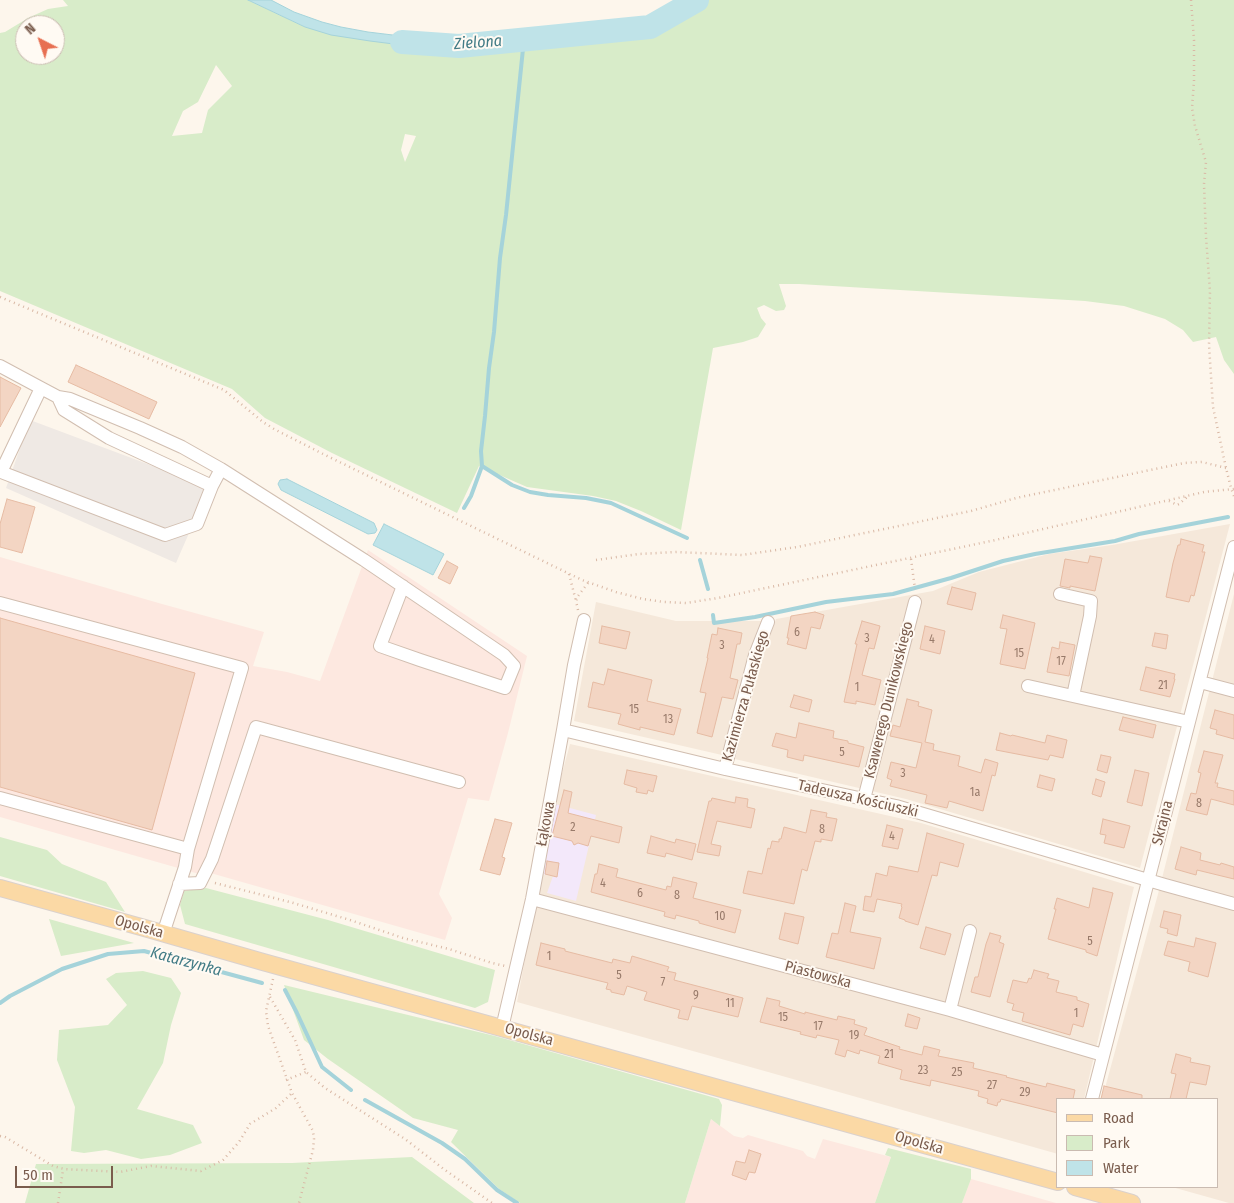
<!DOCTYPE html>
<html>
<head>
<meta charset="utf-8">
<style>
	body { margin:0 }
	#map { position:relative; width:1234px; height:1203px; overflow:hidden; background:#fdf6ec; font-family:"Fira Sans Condensed",sans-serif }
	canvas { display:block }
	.legend { position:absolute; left:1056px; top:1098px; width:162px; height:90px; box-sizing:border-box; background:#fffaf3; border:1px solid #cabbb1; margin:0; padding:6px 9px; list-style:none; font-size:15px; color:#7a5c4d }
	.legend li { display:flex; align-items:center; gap:10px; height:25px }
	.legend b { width:25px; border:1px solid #cabbb1 }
	.north { position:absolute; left:15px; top:15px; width:50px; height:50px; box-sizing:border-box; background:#fffaf3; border:1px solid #cabbb1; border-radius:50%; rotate:319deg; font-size:14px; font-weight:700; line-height:20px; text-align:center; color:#7a5c4d }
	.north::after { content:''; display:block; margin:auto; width:18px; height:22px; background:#e76f51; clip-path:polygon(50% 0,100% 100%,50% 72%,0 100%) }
	.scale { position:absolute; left:15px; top:1166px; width:98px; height:22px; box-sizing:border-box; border:2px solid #7a5c4d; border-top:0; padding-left:6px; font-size:15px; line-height:18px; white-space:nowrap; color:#7a5c4d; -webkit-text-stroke:4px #fffaf3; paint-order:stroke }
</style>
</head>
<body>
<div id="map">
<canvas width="1234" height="1203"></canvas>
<ul class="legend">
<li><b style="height:6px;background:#fbd9a5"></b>Road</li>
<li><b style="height:14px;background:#d8ecc9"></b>Park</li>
<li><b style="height:14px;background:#bfe3e8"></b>Water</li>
</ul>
<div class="north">N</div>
<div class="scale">50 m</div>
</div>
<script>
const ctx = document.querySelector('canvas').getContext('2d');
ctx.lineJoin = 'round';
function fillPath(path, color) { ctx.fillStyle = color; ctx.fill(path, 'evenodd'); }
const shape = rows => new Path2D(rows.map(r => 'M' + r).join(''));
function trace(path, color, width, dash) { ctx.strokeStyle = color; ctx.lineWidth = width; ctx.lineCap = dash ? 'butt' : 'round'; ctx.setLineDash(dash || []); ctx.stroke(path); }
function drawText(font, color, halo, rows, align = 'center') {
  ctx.font = font + ' "Fira Sans Condensed",sans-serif'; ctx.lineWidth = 4; ctx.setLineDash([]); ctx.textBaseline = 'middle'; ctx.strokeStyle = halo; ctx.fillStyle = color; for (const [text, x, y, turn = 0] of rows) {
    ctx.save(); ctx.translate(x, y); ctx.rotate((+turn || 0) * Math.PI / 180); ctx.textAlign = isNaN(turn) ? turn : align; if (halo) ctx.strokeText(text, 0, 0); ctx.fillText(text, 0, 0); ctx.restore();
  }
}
fillPath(shape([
	[1230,524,1140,868,906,799,735,759,764,652,776,619,933,591,979,572,1049,554,1112,545],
	[1234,594,1234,1203,1229,1203,1172,1187,1218,1187,1218,1099,1102,1099,1158,894],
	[596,602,676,621,762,621,756,636,722,755,574,721],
	[570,744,921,823,1134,887,1084,1099,1058,1099,1058,1154,761,1070,517,1002,554,803]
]), '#f5e8da');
fillPath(shape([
	[368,550,527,656,508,733,489,801,468,798,439,894,452,918,445,940,200,870,199,874,0,817,0,557,162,604,264,632,253,666,287,672,320,681],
	[711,1119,734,1136,743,1138,748,1135,803,1151,807,1156,815,1159,823,1139,891,1157,875,1203,685,1203],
	[971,1179,1056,1203,962,1203]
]), '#fde8e0');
fillPath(shape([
	[30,420,209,487,176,563,6,488]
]), '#efe9e4');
fillPath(shape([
	[555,804,596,815,576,901,547,893,553,876,542,874]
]), '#f3e8fa');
fillPath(shape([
	[63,0,248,0,305,27,433,49,446,50,472,49,526,42,641,33,655,29,670,21,704,0,1234,0,1234,374,1224,360,1216,337,1193,342,1183,330,1165,319,1124,306,1085,301,799,284,779,284,786,306,784,310,776,311,764,305,757,308,761,318,766,324,758,337,743,342,713,348,681,530,641,511,616,501,593,496,527,487,479,466,457,513,332,453,265,418,232,389,0,291,0,33,5,32,28,18,48,9,68,6],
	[25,25,55,25,55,55,25,55],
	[216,65,232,86,208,110,202,133,172,136,183,111,198,102],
	[405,134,416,136,405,162,401,150],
	[0,837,47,850,62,864,106,882,125,912,0,876],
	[206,888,328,920,495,970,488,1002,475,1008,185,924,180,905,184,891],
	[49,919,134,943,61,956],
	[143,971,171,978,181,993,171,1025,163,1063,137,1109,193,1125,202,1143,170,1155,141,1159,106,1150,84,1153,71,1151,75,1107,57,1060,59,1030,108,1025,127,1005,106,979,116,973],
	[284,985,495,1036,719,1099,722,1105,720,1126,711,1119,685,1203,520,1203,499,1189,451,1142,458,1130,413,1118,328,1059,304,1040],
	[888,1148,971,1169,971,1179,962,1203,875,1203,891,1157,885,1155],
	[412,1157,474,1203,25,1203,36,1164,292,1163]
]), '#d8ecc9');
const water = shape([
	[248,0,271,0,294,12,322,22,341,27,368,32,434,40,433,49,370,41,331,35,305,27,248,0],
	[287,479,374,523,377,530,375,533,368,534,281,490,278,484,280,480,287,479],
	[384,524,444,554,433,575,373,545,384,524]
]);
fillPath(water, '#bfe3e8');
trace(water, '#a5d3da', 1);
trace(shape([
	[482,466,512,485,530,492,548,495,586,498,611,503,687,538],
	[464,508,471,496,482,466,481,451,485,416,489,368,494,332,500,258,506,215,524,39],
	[700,560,708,589],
	[713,615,714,623,755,617,826,602,893,594,951,578,1003,561,1035,554,1115,541,1139,534,1228,517],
	[285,990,297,1013,322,1067,351,1090],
	[0,1003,10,996,62,969,108,954,144,951,262,983],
	[365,1100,442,1143,465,1159,497,1190,517,1203]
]), '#a5d3da', 4);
trace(shape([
	[402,42,459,46,650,27,697,0]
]), '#bfe3e8', 24);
const building = shape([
	[76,365,157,402,149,419,68,382,76,365],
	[0,377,21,388,0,427,0,377],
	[7,499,35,507,22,553,0,547,0,524,7,499],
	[1181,539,1204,545,1202,552,1205,552,1194,596,1191,595,1189,602,1166,597,1173,563,1178,545,1180,545,1181,539],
	[1090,556,1102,558,1095,591,1070,586,1070,588,1060,586,1065,559,1088,563,1090,556],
	[447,561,458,567,450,584,438,578,447,561],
	[952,587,976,593,972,610,947,604,952,587],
	[815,612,824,615,820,629,811,627,806,649,787,644,789,638,787,638,791,616,815,612],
	[1003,615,1035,623,1025,669,1000,664,1007,629,1000,628,1003,615],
	[0,618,195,673,152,830,0,787,0,618],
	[862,621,880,626,874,649,869,648,862,675,881,680,875,705,856,701,856,704,844,702,857,644,855,644,862,621],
	[602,626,630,632,626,649,599,643,602,626],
	[925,626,945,631,940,654,920,649,925,626],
	[718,628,742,633,740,644,737,644,730,678,738,680,733,699,722,697,712,737,697,733,706,693,700,692,708,658,707,658,712,634,717,635,718,628],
	[1155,633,1168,635,1166,649,1152,646,1155,633],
	[1060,642,1075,645,1069,676,1047,672,1052,647,1059,649,1060,642],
	[1146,667,1175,674,1174,679,1175,679,1170,697,1140,690,1146,667],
	[608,669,652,680,647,701,681,709,674,735,640,727,640,730,618,724,621,714,588,707,593,682,604,685,608,669],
	[794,695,812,700,809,712,790,707,794,695],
	[907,699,919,702,918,706,932,710,925,742,934,744,933,750,960,756,958,766,981,773,985,759,998,763,995,776,992,775,983,811,949,801,947,808,925,803,927,795,890,786,892,780,887,778,891,762,916,768,922,743,890,736,893,725,900,727,907,699],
	[1215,710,1234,715,1234,739,1216,734,1217,730,1210,728,1215,710],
	[1123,717,1156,725,1153,738,1119,730,1123,717],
	[799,723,834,731,833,738,848,741,848,743,864,747,859,767,804,755,803,761,787,757,788,750,772,746,776,733,796,738,799,723],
	[1000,733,1011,736,1012,735,1045,743,1047,735,1067,740,1063,758,1050,755,1048,760,996,750,1000,733],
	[1204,751,1223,755,1215,783,1218,783,1217,787,1234,791,1234,805,1211,799,1207,815,1186,810,1191,793,1196,794,1201,773,1198,772,1204,751],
	[1101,755,1111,757,1107,773,1097,770,1101,755],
	[627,770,657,776,653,792,648,790,647,794,636,792,637,788,624,784,627,770],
	[1135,770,1149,773,1142,806,1127,802,1135,770],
	[1040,775,1055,779,1052,791,1037,787,1040,775],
	[1096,779,1105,782,1101,797,1092,794,1096,779],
	[564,790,572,792,568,813,622,827,619,843,591,836,588,846,578,843,574,845,572,841,552,836,564,790],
	[736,797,748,799,747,807,755,809,751,828,717,821,711,844,721,846,719,856,697,852,709,801,711,801,712,798,735,803,736,797],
	[811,810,827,813,826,817,837,819,832,841,821,839,821,842,815,841,807,871,802,869,794,904,743,893,748,871,762,874,768,848,770,849,772,841,779,842,779,839,781,839,784,827,806,833,811,810],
	[495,819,512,823,502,857,505,858,500,875,480,870,495,819],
	[1103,819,1130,826,1124,848,1104,843,1106,835,1100,834,1103,819],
	[887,825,903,829,898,849,882,846,887,825],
	[927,833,964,844,958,867,940,862,937,876,932,875,918,925,905,921,905,920,899,918,902,907,901,906,902,904,877,899,874,912,863,910,865,896,871,897,876,873,887,876,889,866,918,872,927,833],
	[651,836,675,843,676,839,696,844,692,860,666,853,665,857,647,853,651,836],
	[1181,847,1201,853,1200,860,1220,865,1221,863,1234,867,1234,879,1197,870,1196,875,1175,869,1181,847],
	[547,861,559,863,557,877,545,874,547,861],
	[599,864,618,869,616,877,666,890,667,886,671,887,673,877,697,883,693,898,741,910,735,933,699,923,699,921,676,915,675,919,664,916,665,912,591,892,595,874,597,874,599,864],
	[1093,888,1113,893,1097,956,1086,952,1086,950,1048,939,1056,909,1054,909,1057,898,1089,908,1093,888],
	[845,903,856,906,850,932,881,938,874,969,826,957,832,933,838,934,845,903],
	[1164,911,1181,915,1177,936,1167,933,1168,929,1160,927,1164,911],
	[785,913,804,917,798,944,779,939,785,913],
	[926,927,951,934,945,955,920,948,926,927],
	[990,933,1001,936,999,942,1004,944,990,997,971,992,975,977,978,977,986,944,990,933],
	[1196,938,1216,943,1208,977,1188,971,1190,962,1164,955,1168,941,1194,947,1196,938],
	[541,943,565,949,565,951,612,963,613,959,630,963,632,956,669,967,667,971,676,973,674,980,743,998,738,1017,692,1006,688,1020,678,1018,680,1010,644,1000,647,992,627,986,624,995,611,992,611,990,606,989,608,983,536,965,541,943],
	[1034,970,1049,974,1047,978,1059,981,1056,992,1077,997,1077,1000,1089,1004,1083,1027,1073,1024,1070,1035,1022,1021,1024,1013,1012,1010,1014,1004,1007,1002,1013,980,1027,983,1029,978,1031,979,1034,970],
	[767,998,780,1001,779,1006,805,1014,805,1012,837,1020,838,1016,855,1020,854,1024,867,1028,864,1035,900,1047,899,1049,922,1055,924,1046,940,1050,938,1056,974,1063,973,1068,1007,1076,1006,1077,1046,1087,1047,1083,1075,1090,1073,1099,1058,1099,1058,1113,1001,1099,1000,1102,998,1102,997,1106,987,1103,988,1099,978,1096,979,1091,931,1080,930,1086,900,1079,902,1070,878,1063,880,1056,860,1050,859,1054,847,1050,845,1057,835,1054,839,1040,817,1035,816,1038,800,1034,801,1032,760,1022,767,998],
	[908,1014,920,1018,917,1029,905,1026,908,1014],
	[1176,1054,1191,1058,1190,1062,1210,1066,1206,1085,1190,1082,1186,1099,1170,1099,1176,1074,1171,1073,1176,1054],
	[1104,1086,1142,1095,1142,1099,1101,1099,1104,1086],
	[749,1150,761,1154,755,1173,749,1172,746,1180,732,1175,736,1161,745,1163,749,1150]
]);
fillPath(building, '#f3d5c3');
trace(building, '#e6bba3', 1);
const minor = shape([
	[0,366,41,388,58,397,70,399,140,428,182,447,221,469,212,486,197,524,165,535,1,472,41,388],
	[58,397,64,410,109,438,212,486],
	[221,469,364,560,504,655,514,666,505,688,420,660,380,646,403,586],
	[1060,594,1091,601,1090,616,1073,696],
	[0,603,242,668,188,849,185,867,163,934],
	[1200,682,1234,691],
	[1028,686,1189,722],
	[563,730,725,769,896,806,1165,885,1234,904],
	[725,769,755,655,768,622],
	[0,798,188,849],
	[864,799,915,602],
	[179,884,200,883,212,859,256,727,459,782],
	[532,899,950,1010,1103,1055],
	[950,1010,970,931],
	[502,1028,532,899,563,730,574,665,584,620],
	[1092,1099,1234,547]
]);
const major = shape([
	[0,888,141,927,263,962,1058,1182],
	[1075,1187,1132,1203]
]);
trace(minor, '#d1beb0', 14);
trace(major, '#dad1cd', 18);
trace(shape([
	[1191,0,1194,40,1194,81,1192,108,1195,126,1206,162,1204,184,1206,237,1210,291,1209,345,1213,407,1226,468,1231,488,1234,496],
	[0,297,224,390,263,422,274,429,323,454,582,580,616,592,643,599,664,602,686,603,718,598,991,541,1204,492,1234,489],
	[1169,501,1177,505,1179,504,1187,497],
	[911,559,915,589],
	[596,560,639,554,677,552,742,555,797,547,971,511,1016,498,1184,463,1202,462,1226,468],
	[569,574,576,601],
	[578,610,576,601,578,596,588,583],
	[215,883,290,902,350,920,403,938,449,949,492,963,505,966],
	[273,979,266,1011,268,1026,292,1093,313,1131,314,1139,313,1150,299,1203],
	[270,997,295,1040,306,1072,325,1088,405,1139,445,1170,492,1203],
	[286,1080,306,1072],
	[0,1136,5,1137,53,1166,64,1169,120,1172,151,1166,201,1171,223,1160,239,1142,250,1124,276,1108,292,1093],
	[58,1203,63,1170]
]), '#d9b8a5', 2.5, [1, 4]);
trace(minor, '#fff', 12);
trace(major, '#fbd9a5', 16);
drawText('12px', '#987a6a', null, [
	["6",797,633],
	["3",867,639],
	["4",932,640],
	["3",722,646],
	["15",1019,654],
	["17",1061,662],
	["21",1163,686],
	["1",857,688],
	["15",634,710],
	["13",668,720],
	["5",842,753],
	["3",903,774],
	["1a",975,793],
	["8",1199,804],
	["2",573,828],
	["8",822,830],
	["4",892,837],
	["4",603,884],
	["6",640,894],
	["8",677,896],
	["10",720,917],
	["5",1090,942],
	["1",549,957],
	["5",619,976],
	["7",663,983],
	["9",696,996],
	["11",730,1004],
	["1",1076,1014],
	["15",783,1018],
	["17",818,1027],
	["19",854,1036],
	["21",889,1055],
	["23",923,1071],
	["25",957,1073],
	["27",992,1086],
	["29",1025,1093]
]);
drawText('15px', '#7a5c4d', '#fffaf3', [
	["Kazimierza Pułaskiego",746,696,-74],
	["Ksawerego Dunikowskiego",889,700,-76],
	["Tadeusza Kościuszki",858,799,13],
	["Skrajna",1163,823,-76],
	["Łąkowa",546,824,-79],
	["Opolska",139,927,16],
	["Piastowska",818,975,15],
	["Opolska",529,1035,15],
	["Opolska",919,1143,16]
]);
drawText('italic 16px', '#437c86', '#fffaf3', [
	["Zielona",478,43,-4],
	["Katarzynka",186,962,15]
]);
</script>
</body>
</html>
